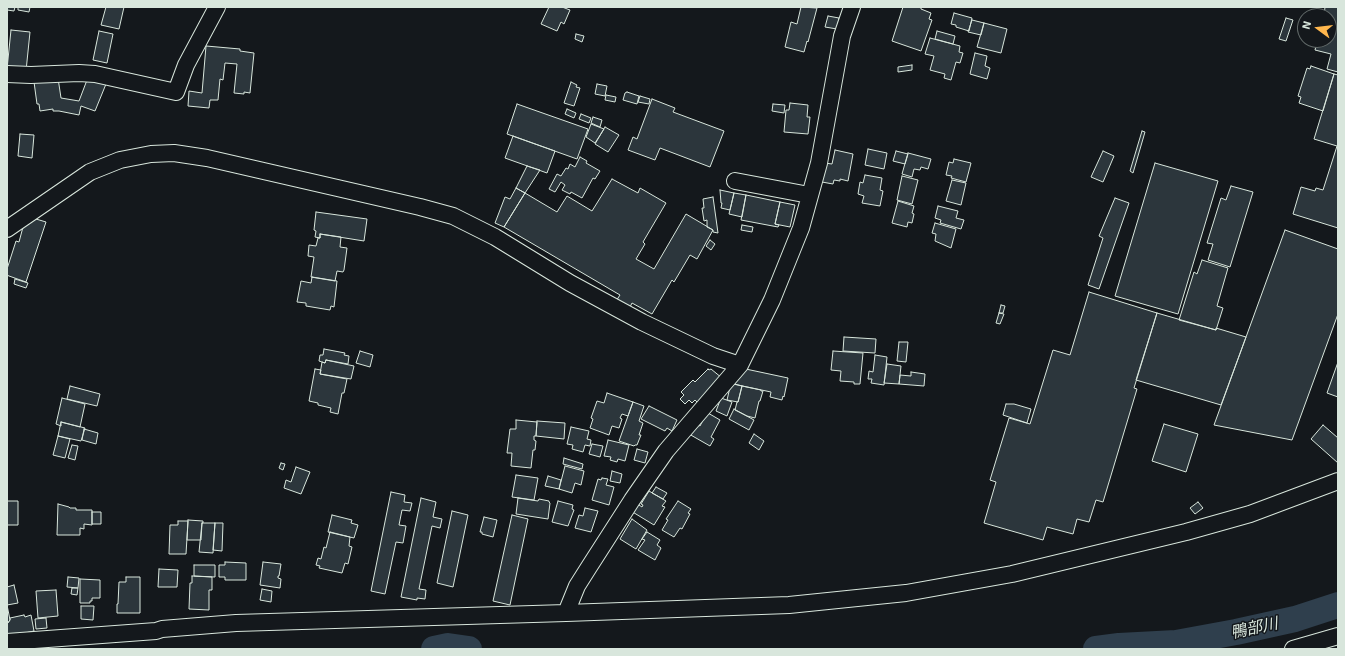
<!DOCTYPE html>
<html>
<head>
<meta charset="utf-8">
<style>
	body { margin:0 }
	#map { position:relative; width:1345px; height:656px; overflow:hidden; background:#14181c; font-family:"Exo 2",sans-serif }
	canvas { display:block }
	.frame { position:absolute; inset:0; border:8px solid #d8e6dc; pointer-events:none }
	.north { position:absolute; left:1297px; top:8px; width:40px; height:40px; box-sizing:border-box; background:#14181c; border:1px solid #626a69; border-radius:50%; rotate:285deg; font-size:11px; font-weight:700; line-height:16px; text-align:center; color:#d8e6dc }
	.north::after { content:''; display:block; margin:auto; width:14px; height:18px; background:#ffb74d; clip-path:polygon(50% 0,100% 100%,50% 72%,0 100%) }
</style>
</head>
<body>
<div id="map">
<canvas width="1345" height="656"></canvas>
<div class="frame"></div>
<div class="north">N</div>
</div>
<script>
const ctx = document.querySelector('canvas').getContext('2d');
ctx.lineJoin = 'round';
const shape = rows => new Path2D(rows.map(r => 'M' + r).join(''));
function trace(path, color, width, dash) { ctx.strokeStyle = color; ctx.lineWidth = width; ctx.lineCap = dash ? 'butt' : 'round'; ctx.setLineDash(dash || []); ctx.stroke(path); }
function fillPath(path, color) { ctx.fillStyle = color; ctx.fill(path, 'evenodd'); }
function drawText(font, color, halo, rows, align = 'center') {
  ctx.font = font + ' "Exo 2","Noto Sans JP",sans-serif'; ctx.lineWidth = 3; ctx.setLineDash([]); ctx.textBaseline = 'middle'; ctx.strokeStyle = halo; ctx.fillStyle = color; for (const [text, x, y, turn = 0] of rows) {
    ctx.save(); ctx.translate(x, y); ctx.rotate((+turn || 0) * Math.PI / 180); ctx.textAlign = isNaN(turn) ? turn : align; if (halo) ctx.strokeText(text, 0, 0); ctx.fillText(text, 0, 0); ctx.restore();
  }
}
trace(shape([
	[434,649,448,646,469,649],
	[1096,649,1119,646,1176,643,1236,632,1295,619,1338,605]
]), '#2f3f4d', 26);
const building = shape([
	[7,7,15,7,14,11,7,10,7,7],
	[18,7,30,7,29,12,18,10,18,7],
	[106,7,124,7,119,29,101,25,106,7],
	[549,7,562,7,570,10,564,24,561,22,557,31,541,24,549,7],
	[801,7,817,8,808,42,807,41,804,52,785,47,791,22,797,24,801,7],
	[903,7,921,7,921,9,931,13,929,19,932,20,921,51,892,41,903,7],
	[1325,7,1338,7,1338,72,1327,69,1331,54,1315,50,1316,46,1313,45,1315,40,1329,40,1329,16,1324,16,1325,7],
	[954,13,972,18,969,31,956,27,956,25,951,24,954,13],
	[828,16,839,18,837,29,825,27,828,16],
	[1286,18,1293,20,1286,41,1279,39,1286,18],
	[972,20,984,23,981,35,968,32,972,20],
	[984,23,1007,29,1001,53,977,47,984,23],
	[11,30,30,32,26,71,7,69,11,30],
	[99,31,113,34,107,63,93,60,99,31],
	[937,31,955,36,953,44,935,39,937,31],
	[576,34,584,36,582,42,575,39,576,34],
	[930,38,960,46,959,52,963,53,960,63,956,62,951,80,944,78,945,74,930,70,934,56,925,54,930,38],
	[206,46,240,49,240,51,254,53,250,93,244,92,244,94,234,93,237,64,225,63,223,80,220,79,218,100,210,100,209,108,188,106,189,91,202,93,206,46],
	[975,53,987,56,985,66,990,68,987,79,970,74,975,53],
	[912,65,912,70,898,72,898,67,912,65],
	[1311,66,1334,74,1323,111,1299,103,1301,97,1298,96,1307,68,1310,69,1311,66],
	[1334,74,1338,75,1338,228,1293,214,1301,187,1315,191,1316,188,1323,190,1337,146,1314,139,1334,74],
	[58,78,61,98,79,101,87,80,106,84,95,111,81,106,79,115,59,111,53,111,53,109,40,111,39,104,37,104,34,82,58,78],
	[571,82,577,85,576,87,580,88,574,106,564,103,571,82],
	[597,84,607,86,605,96,595,94,597,84],
	[627,92,639,96,637,104,623,100,625,93,627,92],
	[606,95,616,97,615,102,605,100,606,95],
	[640,96,650,99,649,104,638,102,640,96],
	[652,99,675,108,673,112,724,131,710,167,660,148,655,160,628,150,633,137,637,139,652,99],
	[790,103,808,105,807,117,810,117,808,134,784,132,786,110,789,110,790,103],
	[517,104,588,129,577,159,507,134,517,104],
	[773,104,785,105,784,113,772,111,773,104],
	[567,109,576,113,574,118,565,114,567,109],
	[581,114,591,118,589,123,579,119,581,114],
	[593,117,602,120,600,127,591,123,593,117],
	[591,124,604,129,595,143,586,137,591,124],
	[605,127,619,135,608,152,595,144,605,127],
	[1142,131,1145,132,1133,173,1130,171,1142,131],
	[20,134,34,135,32,158,18,156,20,134],
	[513,136,555,151,547,173,505,158,513,136],
	[868,149,887,153,884,169,865,165,868,149],
	[835,150,853,154,848,181,840,179,840,181,834,180,833,184,822,182,825,163,832,164,835,150],
	[896,151,908,154,905,164,893,161,896,151],
	[1103,151,1114,156,1103,182,1091,177,1103,151],
	[908,153,931,159,928,169,921,167,920,170,914,169,912,177,902,174,908,153],
	[580,157,587,161,586,163,600,171,595,179,593,178,582,198,571,192,570,194,562,190,565,185,561,182,555,192,549,189,557,174,561,176,566,168,568,169,570,164,575,167,580,157],
	[954,159,971,163,966,182,951,178,952,176,946,175,949,162,953,163,954,159],
	[1155,163,1218,181,1178,314,1115,296,1155,163],
	[527,166,540,170,525,193,516,188,527,166],
	[865,175,882,178,880,190,883,191,880,206,862,203,864,196,858,194,860,182,863,183,865,175],
	[902,176,918,180,912,204,897,200,902,176],
	[612,179,638,193,640,188,666,203,643,242,645,244,636,259,654,269,686,214,713,230,697,259,690,255,674,282,672,280,652,314,632,303,629,309,616,301,620,295,504,227,525,193,557,212,567,196,592,211,612,179],
	[952,180,966,183,961,205,946,201,952,180],
	[1231,186,1253,192,1230,267,1208,260,1213,244,1207,243,1221,198,1226,200,1231,186],
	[516,188,525,193,504,227,495,223,505,197,510,199,516,188],
	[720,190,734,193,730,210,721,208,722,203,721,203,720,190],
	[734,193,746,195,742,217,729,214,734,193],
	[746,195,780,202,775,224,779,225,778,227,741,220,746,195],
	[713,197,718,233,713,232,713,230,707,227,707,220,704,221,702,208,704,208,703,199,713,197],
	[1115,198,1129,203,1099,289,1088,285,1103,238,1099,236,1115,198],
	[898,201,914,206,912,213,914,214,912,223,908,222,907,227,892,223,898,201],
	[780,202,795,205,790,227,775,224,780,202],
	[938,206,958,211,956,218,964,220,961,229,940,223,941,220,935,218,938,206],
	[316,212,367,219,364,241,320,234,320,238,315,237,316,231,314,230,316,212],
	[36,219,46,222,26,282,9,276,7,275,7,269,16,241,19,242,23,227,36,219],
	[935,223,956,229,951,248,935,241,936,234,932,233,935,223],
	[742,225,753,227,752,232,741,230,742,225],
	[1285,230,1338,249,1338,314,1292,440,1214,425,1285,230],
	[320,234,341,237,340,247,347,248,344,270,343,272,337,271,335,281,311,277,314,257,308,256,309,245,316,246,318,238,320,238,320,234],
	[710,240,715,244,711,250,706,246,710,240],
	[1202,260,1228,268,1217,306,1223,308,1216,330,1179,320,1194,272,1197,274,1202,260],
	[312,277,337,281,334,307,331,306,330,310,306,306,306,303,297,302,301,281,311,283,312,277],
	[15,279,28,283,26,288,14,284,15,279],
	[1089,292,1157,313,1134,388,1137,389,1103,502,1096,500,1089,522,1077,519,1073,534,1047,527,1043,540,984,523,996,482,990,480,1009,418,1030,424,1053,350,1070,355,1089,292],
	[1001,305,1005,306,1003,313,999,313,1001,305],
	[999,313,1004,314,1000,324,996,323,999,313],
	[1157,313,1216,330,1216,328,1246,337,1221,405,1136,380,1157,313],
	[844,337,876,339,875,353,843,351,844,337],
	[899,342,908,342,906,362,897,361,899,342],
	[324,349,345,353,344,355,349,356,348,364,326,360,325,363,319,361,320,355,323,355,324,349],
	[360,351,373,355,370,367,356,363,360,351],
	[833,351,863,353,860,384,854,384,854,382,840,381,841,371,831,370,833,351],
	[875,355,887,357,884,385,871,383,872,379,868,379,869,371,873,372,875,355],
	[326,360,354,366,351,379,320,374,322,362,325,363,326,360],
	[1338,362,1338,397,1327,393,1338,362],
	[887,364,901,366,899,384,884,383,887,364],
	[741,368,788,378,784,397,783,396,782,400,770,397,771,392,733,384,741,368],
	[315,369,321,370,320,374,347,379,344,393,342,393,338,414,330,412,331,408,318,405,318,403,309,401,315,369],
	[708,369,709,370,711,369,722,378,699,404,695,400,692,403,689,400,685,404,680,399,684,395,681,392,693,380,695,382,708,369],
	[911,372,925,374,924,386,899,384,900,375,911,376,911,372],
	[731,383,742,386,738,402,727,400,731,383],
	[70,386,100,394,97,406,67,399,70,386],
	[742,386,761,390,761,391,763,391,760,401,759,401,755,418,747,416,735,410,737,402,738,402,742,386],
	[607,393,633,402,628,416,622,414,620,418,622,419,619,428,612,426,609,435,590,428,593,419,591,418,597,401,604,403,607,393],
	[62,398,85,404,80,427,61,422,61,426,56,424,62,398],
	[721,398,732,402,727,416,716,411,721,398],
	[633,402,644,406,639,421,643,423,639,435,641,435,637,445,635,445,634,446,619,441,633,402],
	[1006,404,1014,404,1031,409,1027,423,1003,415,1006,404],
	[649,406,677,420,672,431,667,428,665,431,641,419,649,406],
	[734,409,754,420,749,430,729,419,734,409],
	[708,413,720,420,711,437,714,439,710,446,689,434,697,424,700,426,706,414,708,413],
	[516,420,537,422,536,436,534,436,534,440,536,441,535,450,533,450,531,468,511,466,512,453,507,453,510,429,516,429,516,420],
	[537,421,565,423,564,439,536,436,537,421],
	[61,422,85,428,81,441,58,436,61,422],
	[1164,424,1198,434,1186,472,1152,461,1164,424],
	[1323,425,1338,438,1338,463,1311,439,1323,425],
	[571,427,589,431,587,439,591,440,590,446,585,445,583,452,572,449,573,445,567,444,571,427],
	[84,429,98,433,96,444,82,440,84,429],
	[754,434,764,441,759,450,749,443,754,434],
	[58,436,70,439,65,458,53,455,58,436],
	[608,440,629,445,625,461,618,459,617,462,610,460,611,457,604,456,608,440],
	[592,444,603,446,600,457,589,454,592,444],
	[72,445,78,446,75,460,68,458,72,445],
	[637,449,648,452,645,463,634,460,637,449],
	[564,458,583,464,582,469,563,464,564,458],
	[281,463,285,464,283,470,279,468,281,463],
	[565,466,584,471,581,485,575,483,572,493,559,489,565,466],
	[296,467,310,472,301,494,284,488,286,480,291,482,296,467],
	[612,471,622,474,620,483,610,481,612,471],
	[516,475,538,478,534,500,512,497,516,475],
	[548,476,561,480,559,489,545,486,548,476],
	[602,478,608,479,606,485,614,487,609,505,592,500,598,479,601,480,602,478],
	[656,487,667,493,663,499,652,493,656,487],
	[649,491,666,501,662,506,665,507,654,525,631,511,636,503,642,507,643,505,641,504,649,491],
	[391,492,405,495,404,502,412,503,410,511,402,510,399,525,406,526,403,543,396,542,385,594,371,591,391,492],
	[421,498,436,502,433,517,442,519,440,528,432,526,419,589,426,590,425,599,417,598,417,600,401,597,421,498],
	[518,498,538,501,539,499,549,501,549,502,550,503,548,519,516,514,518,498],
	[7,501,18,501,18,525,7,525,7,501],
	[558,501,573,505,572,509,574,510,568,526,552,522,558,501],
	[678,501,691,509,688,513,690,514,682,529,680,528,674,537,662,530,668,520,666,519,678,501],
	[1198,502,1203,508,1195,514,1190,508,1198,502],
	[58,504,69,507,70,508,76,508,76,510,92,510,92,525,84,524,84,529,80,528,80,535,57,535,58,504],
	[585,508,598,511,591,532,575,528,579,515,583,516,585,508],
	[452,511,468,515,453,587,437,583,452,511],
	[92,512,101,512,101,524,92,524,92,512],
	[332,515,352,520,351,523,358,525,354,538,328,532,332,515],
	[512,515,528,519,510,605,493,601,512,515],
	[484,517,497,520,493,537,482,534,482,532,480,532,484,517],
	[632,519,647,530,636,549,620,539,632,519],
	[188,520,203,521,203,523,202,523,201,540,187,540,188,520],
	[178,521,188,521,186,554,169,554,170,525,178,525,178,521],
	[202,523,215,523,213,553,199,552,202,523],
	[215,523,223,523,222,551,213,550,215,523],
	[330,532,350,537,349,546,352,547,348,564,345,563,342,573,319,568,320,566,316,565,318,558,321,559,324,547,326,548,330,532],
	[647,532,660,540,657,545,661,548,655,560,638,550,645,540,642,539,647,532],
	[225,562,246,563,246,580,225,580,225,577,219,577,219,565,225,565,225,562],
	[263,562,281,564,279,576,278,576,278,578,281,579,280,588,260,585,263,562],
	[194,565,215,565,215,577,194,576,194,565],
	[159,569,178,570,177,587,158,587,159,569],
	[192,576,212,577,212,590,209,590,209,610,189,609,190,583,192,583,192,576],
	[68,577,79,578,78,588,67,587,68,577],
	[126,577,140,577,140,613,117,613,117,604,118,604,119,582,126,582,126,577],
	[80,579,100,580,100,598,92,598,92,601,90,601,90,603,80,603,80,579],
	[14,585,18,603,7,605,10,620,7,624,7,587,14,585],
	[72,588,78,588,77,595,71,594,72,588],
	[262,589,272,591,271,602,260,600,262,589],
	[56,590,58,616,38,618,36,591,56,590],
	[81,606,94,606,93,620,81,619,81,606],
	[24,615,25,617,31,615,34,631,7,637,7,624,10,620,10,618,24,615],
	[46,618,47,628,36,629,35,619,46,618]
]);
fillPath(building, '#2c363c');
trace(building, '#d8e6dc', 1);
const minor = shape([
	[7,74,31,75,79,73,95,74,176,92,186,65,217,7],
	[735,181,809,195],
	[7,229,90,172,120,160,151,154,174,153,207,158,420,207,453,216,495,237,570,283,642,322,713,356,740,365],
	[566,613,789,605,906,593,1012,574,1186,532,1250,514,1338,481],
	[7,642,156,631,162,629,236,623,566,613,577,586,589,567,632,500,666,451,740,365,772,300,801,228,819,163,842,36,852,7],
	[1293,649,1338,636]
]);
trace(minor, '#d8e6dc', 18);
trace(minor, '#14181c', 16);
drawText('italic 16px', '#d8e6dc', '#14181c', [
	["鴨部川",1254,628,-12]
]);
</script>
</body>
</html>
